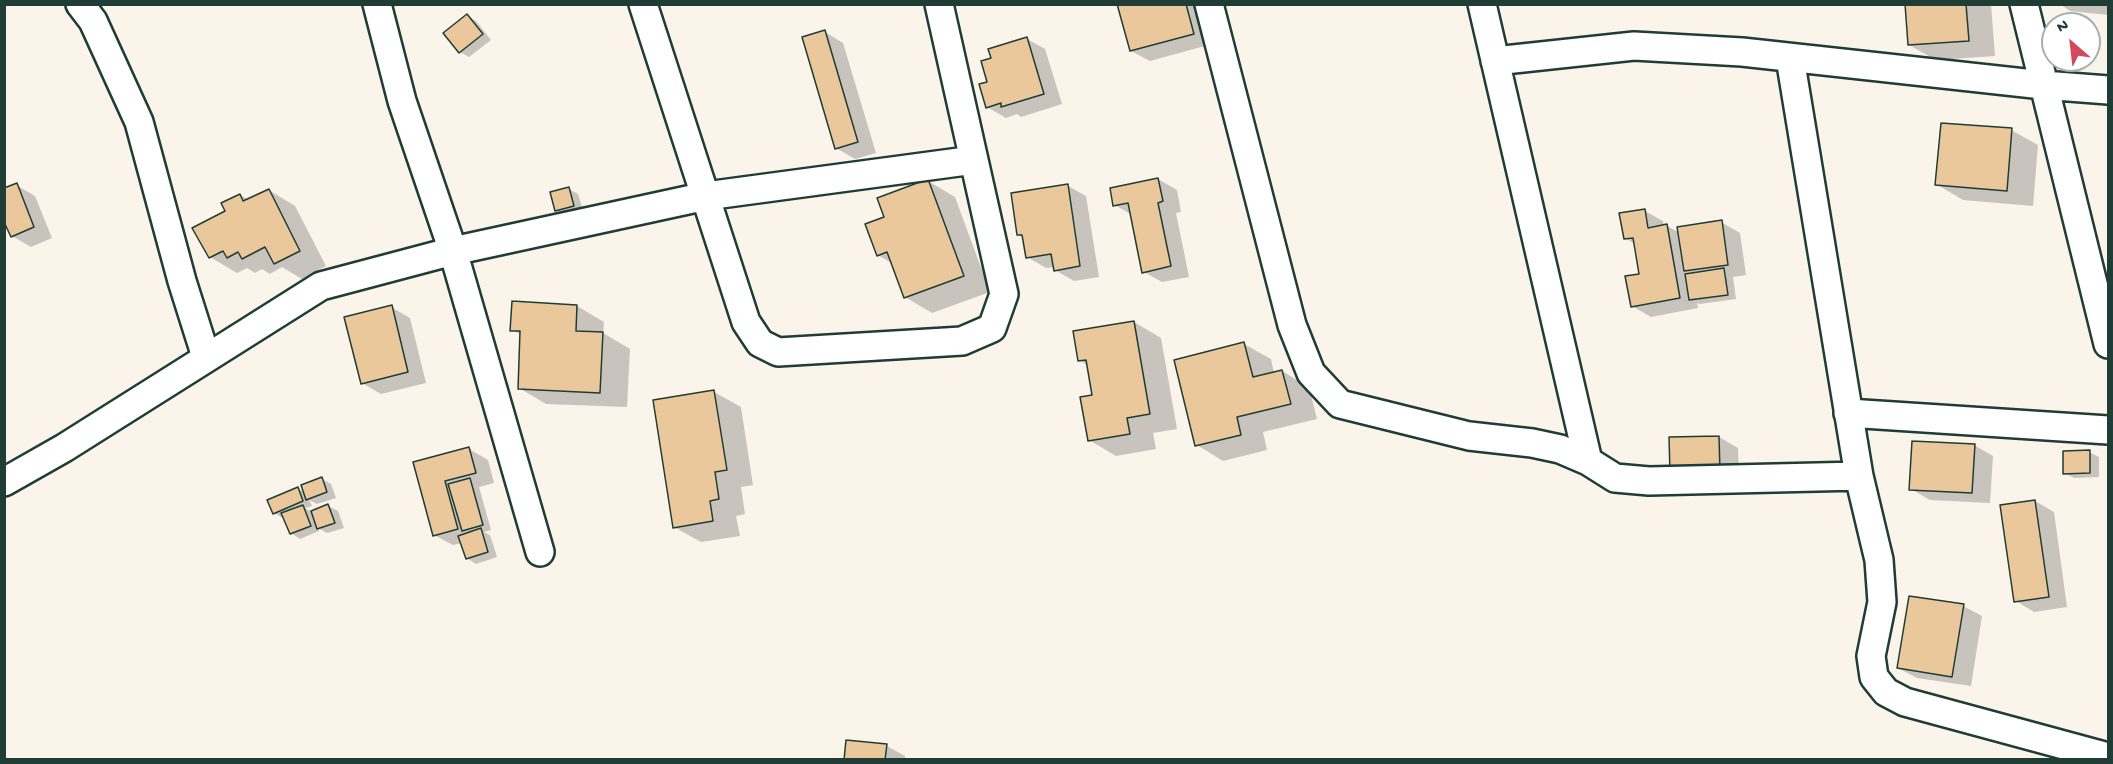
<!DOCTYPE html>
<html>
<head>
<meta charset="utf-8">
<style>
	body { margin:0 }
	#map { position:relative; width:2113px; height:764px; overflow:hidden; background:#fbf4eb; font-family:"Gochi Hand",sans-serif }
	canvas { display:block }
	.frame { position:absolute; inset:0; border:6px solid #1f3d34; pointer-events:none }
	.north { position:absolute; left:2041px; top:12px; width:60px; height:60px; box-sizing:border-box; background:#fff; border:2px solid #a5b1ae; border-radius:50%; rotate:332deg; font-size:16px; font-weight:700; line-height:24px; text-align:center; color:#1f3d34 }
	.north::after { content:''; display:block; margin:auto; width:21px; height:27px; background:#d1495b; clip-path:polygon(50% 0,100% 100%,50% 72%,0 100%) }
</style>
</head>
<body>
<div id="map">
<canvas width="2113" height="764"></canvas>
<div class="frame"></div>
<div class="north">N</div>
</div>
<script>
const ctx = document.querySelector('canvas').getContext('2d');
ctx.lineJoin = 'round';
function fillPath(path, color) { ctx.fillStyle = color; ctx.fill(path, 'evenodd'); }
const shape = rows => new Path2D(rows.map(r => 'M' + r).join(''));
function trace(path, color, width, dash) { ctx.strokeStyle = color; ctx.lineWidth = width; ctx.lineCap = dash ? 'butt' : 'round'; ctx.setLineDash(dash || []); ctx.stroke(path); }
fillPath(shape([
	[1118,4,1201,4,1212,44,1150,61,1131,51],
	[1906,4,1991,4,1995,56,1936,60,1909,45],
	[2060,4,2108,4,2108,15,2070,11],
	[467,16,476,21,491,40,469,57,460,52],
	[825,32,843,43,876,153,855,159,836,148],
	[1027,39,1045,49,1062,104,1021,117,1017,114,1006,118,987,107,993,59],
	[2011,130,2038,145,2033,206,1963,200,1936,184],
	[1158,179,1177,190,1181,212,1176,213,1189,277,1162,282,1144,272,1132,215,1115,205],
	[928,181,955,197,990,292,932,313,905,297,893,264,878,255,886,217],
	[16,185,35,196,52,238,31,247,12,236],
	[1068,186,1086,196,1099,277,1074,281,1055,270,1055,267,1046,268,1027,257,1024,238,1019,234],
	[569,189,578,194,583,211,565,216,556,210],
	[269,190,295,206,326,266,302,279,282,267,270,274,262,269,255,273,247,268,237,273,210,257,227,212,240,195,249,200],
	[1645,211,1663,221,1664,226,1667,226,1680,233,1721,222,1740,233,1746,275,1733,277,1736,299,1700,304,1697,303,1698,308,1651,317,1632,306,1640,275,1635,244,1625,238],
	[577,306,604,322,603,333,630,349,627,407,546,404,519,388,522,335,512,330],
	[391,307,410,318,426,383,381,394,362,383],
	[1134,322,1161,338,1177,429,1153,433,1156,449,1116,456,1089,440,1094,396,1089,366,1079,360],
	[1244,344,1271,359,1274,373,1282,371,1309,387,1317,419,1263,432,1267,450,1223,461,1197,445],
	[714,392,741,407,753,485,741,487,745,514,736,516,740,536,701,542,674,527],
	[1719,437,1738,448,1739,482,1670,439],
	[1974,445,1993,456,1990,503,1930,500,1911,489],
	[469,449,488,460,494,483,479,487,491,530,484,532,490,535,497,557,476,564,467,558,462,543,453,545,434,535,415,463],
	[2089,452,2099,457,2099,477,2074,478,2065,473],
	[322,479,331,484,336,498,317,504,309,500,312,506,305,508,312,512,328,506,338,511,344,528,327,533,318,528,319,531,300,539,291,533,283,518,274,513,298,489,306,493],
	[2035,501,2054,512,2067,607,2034,612,2016,601],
	[1963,606,1982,616,1971,686,1917,678,1898,668],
	[887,746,905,756,905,760,846,760]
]), '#0003');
const building = shape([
	[1117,4,1186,4,1194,34,1130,51,1117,4],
	[1905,4,1966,4,1969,41,1908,45,1905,4],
	[467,14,483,34,459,53,443,33,467,14],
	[825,30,858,142,835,149,802,37,825,30],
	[1027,37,1044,94,1001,107,1001,103,986,108,979,84,987,82,981,61,991,58,988,49,1027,37],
	[1941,123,2012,128,2007,191,1935,185,1941,123],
	[1158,178,1163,201,1158,203,1171,266,1142,273,1128,203,1113,206,1110,188,1158,178],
	[928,179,964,276,904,298,887,252,877,256,865,224,884,217,877,198,928,179],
	[17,183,34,227,11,237,4,222,4,188,17,183],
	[1068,184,1080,266,1054,271,1051,254,1026,258,1022,235,1017,235,1011,193,1068,184],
	[569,187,574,206,555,211,550,192,569,187],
	[269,189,300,251,274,264,265,247,242,259,238,252,227,258,223,251,209,258,192,228,225,211,221,203,240,194,243,201,269,189],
	[1645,209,1648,228,1667,224,1680,298,1631,307,1625,276,1639,274,1633,238,1624,239,1619,213,1645,209],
	[1722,220,1728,265,1684,271,1677,227,1722,220],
	[1724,268,1728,295,1689,300,1685,274,1724,268],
	[512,301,577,305,576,331,603,332,600,393,518,389,520,331,510,331,512,301],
	[392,305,408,372,361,384,344,317,392,305],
	[1134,321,1150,414,1127,418,1130,434,1088,441,1080,397,1092,395,1086,360,1078,361,1073,331,1134,321],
	[1244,342,1253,377,1282,370,1291,404,1237,417,1241,435,1195,446,1174,360,1244,342],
	[714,390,727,470,715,472,719,499,710,501,713,521,673,528,653,400,714,390],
	[1719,436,1720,472,1670,474,1669,437,1719,436],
	[1912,441,1975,444,1972,493,1909,490,1912,441],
	[469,447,476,473,445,481,458,529,433,536,413,462,469,447],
	[2090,450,2090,473,2063,474,2063,451,2090,450],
	[322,477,327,492,306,500,301,485,322,477],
	[470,478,483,525,462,531,448,484,470,478],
	[298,487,303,501,273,514,267,500,298,487],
	[2035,500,2049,597,2014,602,2000,505,2035,500],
	[328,504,335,523,317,529,311,511,328,504],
	[303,505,311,526,290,534,281,513,303,505],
	[481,528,488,552,466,559,458,536,481,528],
	[1909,596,1964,604,1952,677,1897,668,1909,596],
	[846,740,887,744,885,760,844,760,846,740]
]);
fillPath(building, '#ebc89c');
trace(building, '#1f3d34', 1.5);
const street = shape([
	[80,4,93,21,139,122,182,281,206,357],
	[377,4,402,101,453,251,540,552],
	[643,4,746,322,760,343,778,352,962,341,992,328,1004,294,939,4],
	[1209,4,1292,325,1311,373,1340,404,1469,436,1532,443,1560,449,1588,461,1615,478,1649,481,1859,476],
	[1482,4,1588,461],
	[2024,4,2108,344],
	[1790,58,1859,476,1879,560,1882,602,1871,656,1874,677,1886,692,1905,702,2108,757],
	[1495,61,1634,46,1742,52,2043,85,2108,90],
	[1848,413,2108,430],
	[4,482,64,448,321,286,453,251,706,196,974,160]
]);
trace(street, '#1f3d34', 32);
trace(street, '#fff', 27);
</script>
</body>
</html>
